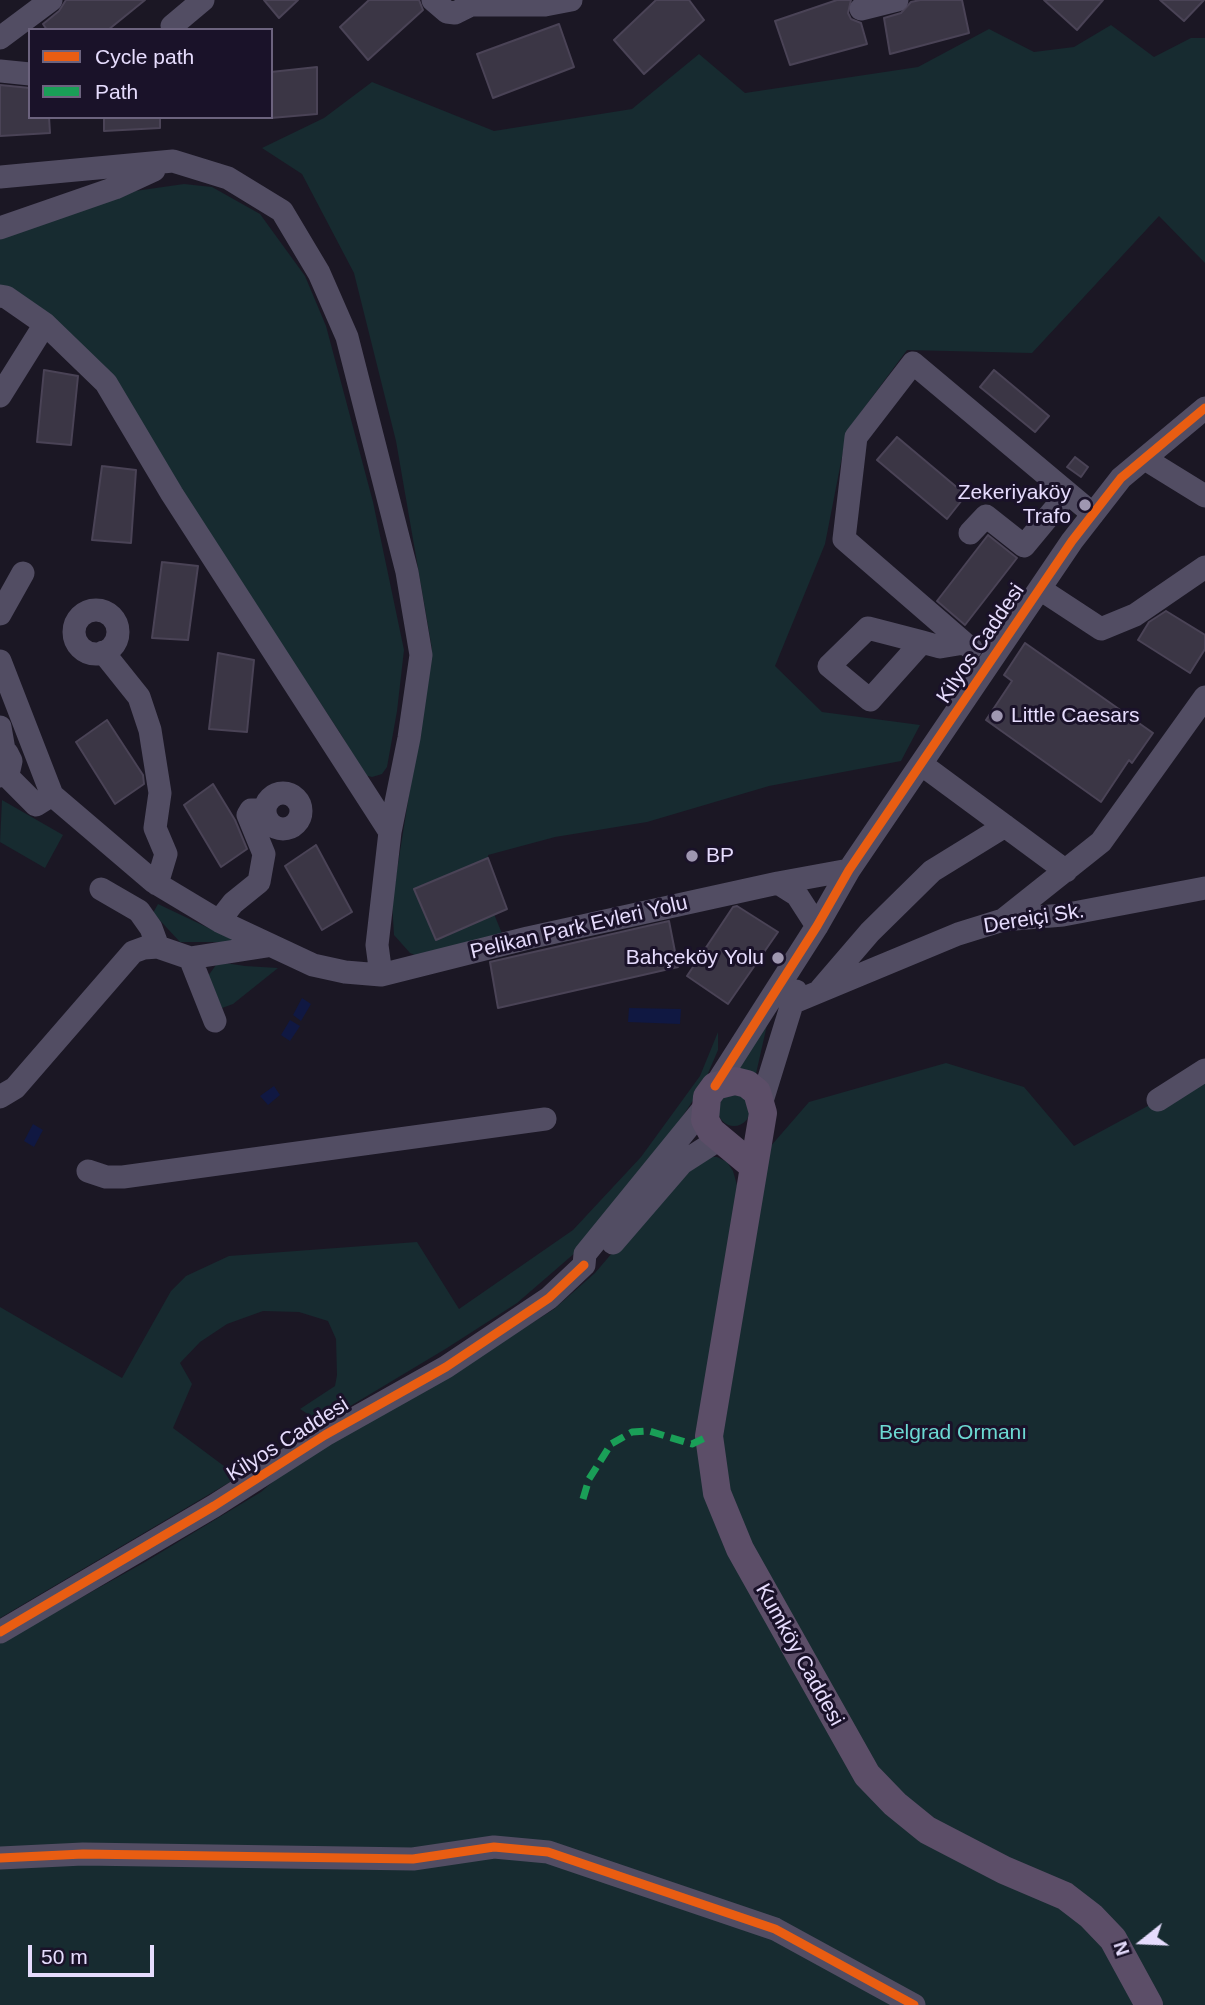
<!DOCTYPE html>
<html>
<head>
<meta charset="utf-8">
<style>
	body { margin:0 }
	#map { position:relative; width:1205px; height:2005px; overflow:hidden; background:#1b1724; font-family:Helvetica,sans-serif }
	canvas { display:block }
	.legend { position:absolute; left:28px; top:28px; width:245px; height:91px; box-sizing:border-box; background:#1a1229; border:2px solid #6c637e; margin:0; padding:9px 12px; list-style:none; font-size:21px; color:#e6dcfd }
	.legend li { display:flex; align-items:center; gap:14px; height:35px }
	.legend b { width:35px; border:2px solid #6c637e }
	.north { position:absolute; left:1107px; top:1907px; width:70px; height:70px; -webkit-text-stroke:5px #1a1229; paint-order:stroke; rotate:252deg; font-size:19px; font-weight:700; line-height:28px; text-align:center; color:#e6dcfd }
	.north::after { content:''; display:block; margin:auto; width:24px; height:32px; background:#e6dcfd; clip-path:polygon(50% 0,100% 100%,50% 72%,0 100%) }
	.scale { position:absolute; left:28px; top:1945px; width:126px; height:32px; box-sizing:border-box; border:4px solid #e6dcfd; border-top:0; padding-left:9px; font-size:21px; line-height:24px; white-space:nowrap; color:#e6dcfd; -webkit-text-stroke:5px #1a1229; paint-order:stroke }
</style>
</head>
<body>
<div id="map">
<canvas width="1205" height="2005"></canvas>
<ul class="legend">
<li><b style="height:9px;background:#e95d12"></b>Cycle path</li>
<li><b style="height:9px;background:#1a9f57"></b>Path</li>
</ul>
<div class="north">N</div>
<div class="scale">50 m</div>
</div>
<script>
const ctx = document.querySelector('canvas').getContext('2d');
ctx.lineJoin = 'round';
function fillPath(path, color) { ctx.fillStyle = color; ctx.fill(path, 'evenodd'); }
const shape = rows => new Path2D(rows.map(r => 'M' + r).join(''));
function trace(path, color, width, dash) { ctx.strokeStyle = color; ctx.lineWidth = width; ctx.lineCap = dash ? 'butt' : 'round'; ctx.setLineDash(dash || []); ctx.stroke(path); }
function drawText(font, color, halo, rows, align = 'center') {
  ctx.font = font + ' Helvetica,sans-serif'; ctx.lineWidth = 6; ctx.setLineDash([]); ctx.textBaseline = 'middle'; ctx.strokeStyle = halo; ctx.fillStyle = color; for (const [text, x, y, turn = 0] of rows) {
    ctx.save(); ctx.translate(x, y); ctx.rotate((+turn || 0) * Math.PI / 180); ctx.textAlign = isNaN(turn) ? turn : align; if (halo) ctx.strokeText(text, 0, 0); ctx.fillText(text, 0, 0); ctx.restore();
  }
}
fillPath(shape([
	[1111,25,1154,57,1191,38,1205,38,1205,263,1159,216,1032,353,907,350,847,431,825,544,775,666,822,712,920,725,901,761,769,786,647,822,555,837,488,855,494,914,503,936,417,956,410,953,394,935,392,902,432,649,396,441,354,273,302,174,262,148,324,118,372,82,494,131,632,109,699,54,745,93,918,67,989,29,1034,52,1074,47],
	[184,184,212,187,260,214,305,276,326,326,373,502,404,650,397,711,387,767,382,774,372,777,364,775,342,736,138,427,0,285,0,237,114,194],
	[2,800,63,835,45,868,0,842],
	[158,904,238,942,180,942,153,913],
	[225,963,245,966,278,968,233,1004,222,1008,208,976,216,965],
	[767,1025,755,1078,735,1072],
	[718,1032,718,1050,703,1085,671,1134,576,1252,517,1303,447,1348,322,1423,300,1409,335,1386,337,1375,336,1339,328,1321,299,1312,263,1311,227,1324,200,1342,180,1363,192,1384,173,1428,228,1469,235,1479,0,1618,0,1307,122,1378,171,1291,186,1276,229,1256,417,1242,459,1309,573,1230,641,1157,700,1076],
	[946,1063,1024,1087,1074,1146,1205,1075,1205,2005,0,2005,0,1643,145,1562,261,1492,299,1459,432,1387,554,1309,595,1273,682,1171,706,1157,717,1157,727,1162,733,1171,737,1185,809,1102],
	'718 1110a16 16 0 1 1 32 0a16 16 0 1 1-32 0Z'
]), '#172b30');
fillPath(shape([
	[302,998,311,1004,301,1021,293,1015],
	[629,1008,681,1009,680,1024,628,1022],
	[290,1020,300,1026,290,1041,281,1035],
	[274,1086,280,1095,268,1105,260,1096],
	[33,1124,43,1130,34,1147,24,1141]
]), '#101842');
const building = shape([
	[66,0,145,0,108,30,47,30,43,24,59,11,66,0],
	[264,0,298,0,279,18,264,0],
	[369,0,419,0,423,10,368,60,340,27,369,0],
	[656,0,689,0,704,20,644,74,614,40,656,0],
	[837,0,851,0,848,13,851,19,861,23,867,44,790,65,775,21,837,0],
	[920,0,962,0,969,33,890,54,884,18,901,13,911,2,920,0],
	[1044,0,1103,0,1077,30,1044,0],
	[1160,0,1204,0,1184,21,1160,0],
	[559,24,574,67,493,98,477,54,559,24],
	[317,67,317,114,271,118,271,72,317,67],
	[0,85,30,88,30,117,49,117,50,133,0,136,0,85],
	[104,117,160,117,160,128,104,131,104,117],
	[44,370,78,376,71,445,37,442,44,370],
	[994,370,1049,416,1035,432,980,387,994,370],
	[897,437,966,495,947,519,877,460,897,437],
	[1075,457,1088,467,1081,477,1067,467,1075,457],
	[102,466,136,470,131,543,92,540,102,466],
	[988,535,1017,558,965,625,937,601,988,535],
	[162,562,198,566,188,640,152,638,162,562],
	[1166,611,1205,635,1205,649,1190,673,1138,640,1149,622,1166,611],
	[1025,643,1153,733,1132,763,1129,760,1101,802,986,720,1012,681,1004,675,1025,643],
	[218,653,254,660,247,732,209,729,218,653],
	[107,720,143,775,144,784,115,804,76,742,107,720],
	[213,784,235,820,247,849,221,867,184,805,213,784],
	[316,845,352,912,322,930,285,866,316,845],
	[488,858,507,909,436,940,414,889,488,858],
	[737,906,778,932,728,1004,687,976,733,907,737,906],
	[669,921,678,967,498,1008,490,962,669,921]
]);
fillPath(building, '#3b3645');
trace(building, '#4a4356', 2);
trace(shape([
	[433,0,447,12,455,13,471,5,545,5,571,0],
	[861,9,897,0],
	[172,26,203,0],
	[0,38,51,0],
	[0,71,30,74],
	[0,177,173,161,228,178,282,211,319,273,347,337,407,572,421,655,409,738,390,832],
	[0,228,115,188,154,170],
	[0,296,6,297,45,324,106,383,172,494,390,832,377,945,381,975],
	[0,396,45,324],
	[1145,459,1205,496],
	[970,533,986,516,1024,546,1068,493],
	[1040,589,1101,629,1135,615,1205,567],
	'74 632a22 22 0 1 1 44 0a22 22 0 1 1-44 0Z',
	[0,614,23,573],
	[922,642,870,700,829,666,868,628,922,642,940,647,964,643,971,648],
	[964,643,844,539,856,437,913,363,1093,514],
	[103,652,139,697,150,730,160,793,155,828,166,854,157,884],
	[0,661,52,795,154,882,219,921,313,965,345,972,381,975,528,938,778,883,849,870],
	[0,727,4,750],
	[0,749,7,753,11,761,9,770,0,776],
	[921,764,1066,871],
	[5,774,36,805,52,795],
	'265 811a18 18 0 1 1 36 0a18 18 0 1 1-36 0Z',
	[778,883,797,895,817,926],
	[101,889,139,911,151,928,158,947],
	[1003,920,1101,842,1205,697],
	[219,921,233,903,259,882,264,854,248,815,251,810,265,810],
	[190,958,267,946],
	[821,989,870,932,932,871,1005,826],
	[792,1003,958,934,1003,920,1063,915,1205,888],
	[715,1086,817,926,849,870,1072,541,1121,478,1205,408],
	[0,1097,15,1088,133,952,144,948,158,947,190,958,215,1021],
	[1158,1100,1205,1070],
	[762,1101,796,991],
	[88,1171,106,1177,123,1177,545,1119],
	[613,1243,682,1163,721,1138],
	[584,1265,585,1254,703,1109],
	[0,1632,214,1506,325,1435,446,1367,549,1298,584,1265],
	[0,1858,83,1854,413,1859,494,1847,548,1852,775,1929,914,2005]
]), '#524d63', 23);
trace(shape([
	[753,1166,711,1131,705,1120,707,1097,715,1086,735,1081,747,1084,757,1092,763,1113,709,1436,717,1493,740,1549,867,1775,895,1804,927,1830,1004,1870,1065,1896,1091,1916,1113,1939,1149,2005]
]), '#5c4e68', 28);
trace(shape([
	[583,1499,589,1479,611,1444,632,1432,649,1431,692,1444,709,1436]
]), '#1a9f57', 7, [14, 7]);
trace(shape([
	[715,1086,817,926,849,870,1072,541,1121,478,1205,408],
	[0,1632,214,1506,325,1435,446,1367,549,1298,584,1265],
	[0,1858,83,1854,413,1859,494,1847,548,1852,775,1929,914,2005]
]), '#e95d12', 9);
for (const [x, y, r, color] of [
	[1085,505,7,"#9f97b1"],
	[997,716,7,"#9f97b1"],
	[692,856,7,"#9f97b1"],
	[778,958,7,"#9f97b1"]
]) { const dot = new Path2D(); dot.arc(x, y, r, 0, 2 * Math.PI); ctx.fillStyle = color; ctx.fill(dot); trace(dot, '#1a1229', 2.5); }
drawText('21px', '#e6dcfd', '#1a1229', [
	["Zekeriyaköy",1071,493],
	["Trafo",1071,517],
	["Little Caesars",1011,716,"left"],
	["BP",706,856,"left"],
	["Bahçeköy Yolu",764,958]
], 'right');
drawText('21px', '#e6dcfd', '#1a1229', [
	["Kilyos Caddesi",981,644,-56],
	["Dereiçi Sk.",1034,919,-9],
	["Pelikan Park Evleri Yolu",579,928,-13],
	["Kilyos Caddesi",288,1440,-32],
	["Kumköy Caddesi",799,1655,61]
]);
drawText('21px', '#6cd9d2', '#1a1229', [
	["Belgrad Ormanı",953,1433]
]);
</script>
</body>
</html>
